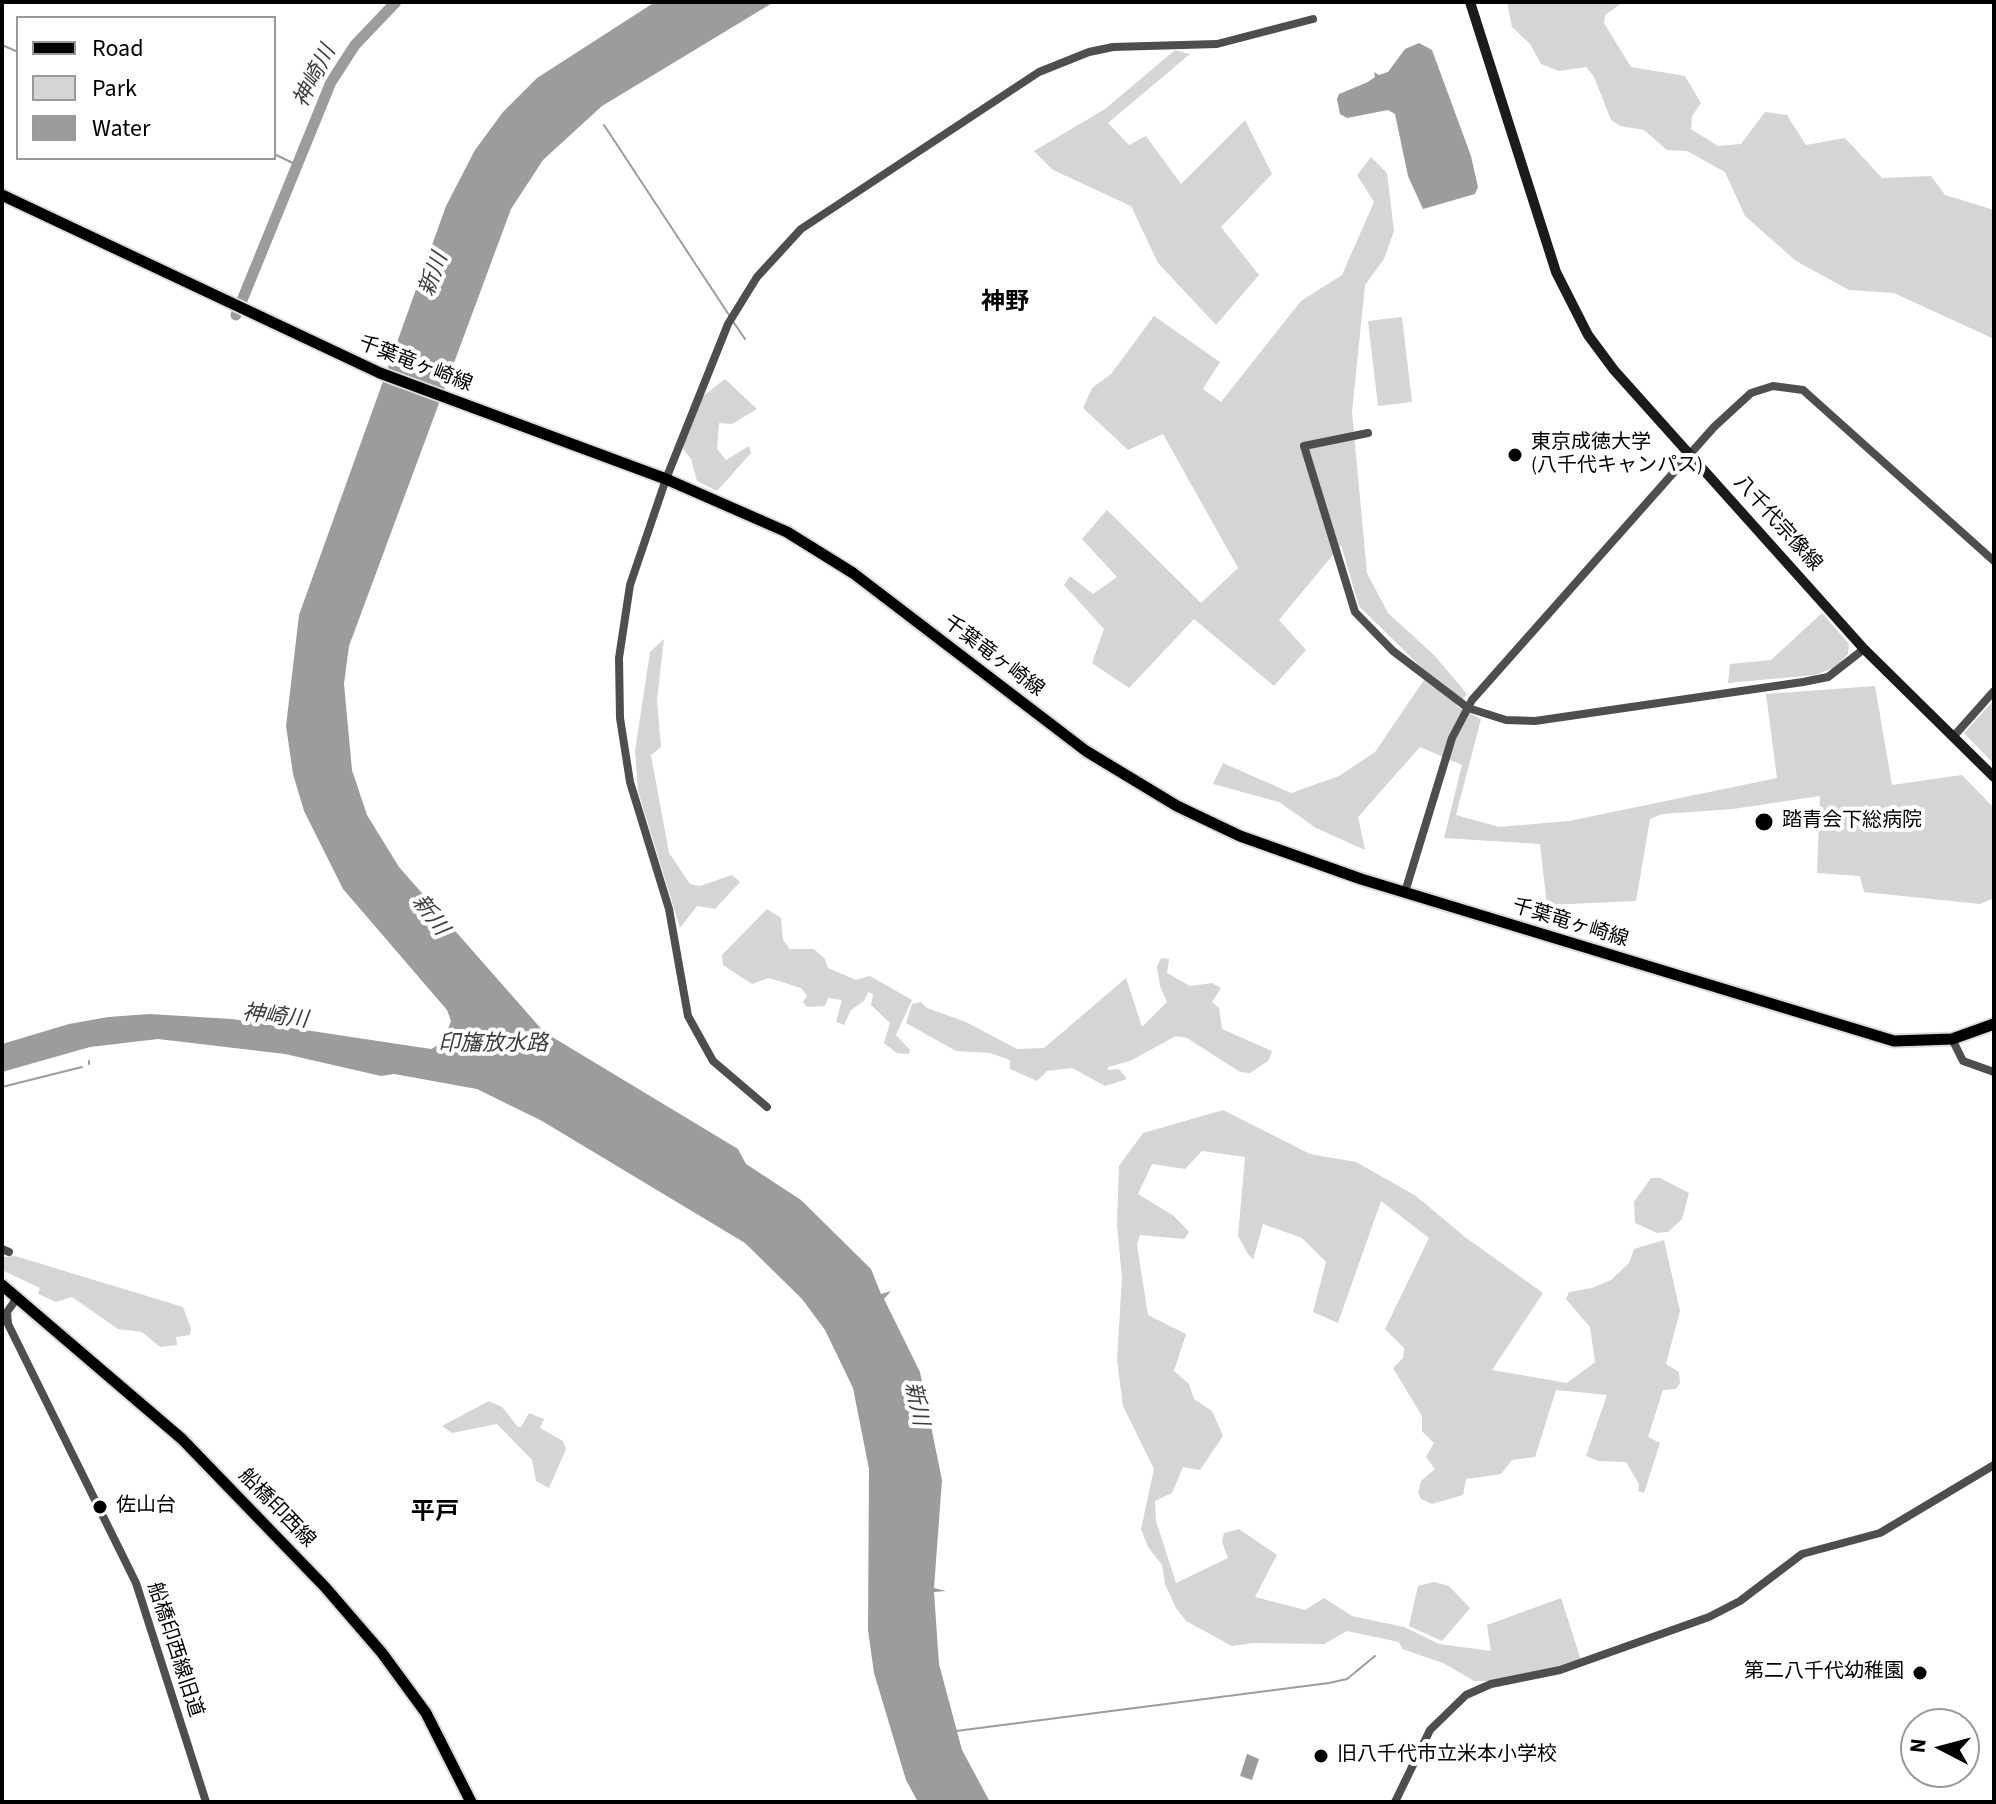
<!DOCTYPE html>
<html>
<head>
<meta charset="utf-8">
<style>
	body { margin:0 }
	#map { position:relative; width:1996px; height:1804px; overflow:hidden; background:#fff; font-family:"Source Sans 3",sans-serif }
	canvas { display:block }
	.frame { position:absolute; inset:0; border:4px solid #000; pointer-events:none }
	.legend { position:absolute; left:16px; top:16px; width:260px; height:144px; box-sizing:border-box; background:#fff; border:2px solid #999; margin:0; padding:10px 14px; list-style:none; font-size:24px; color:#000 }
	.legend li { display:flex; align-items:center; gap:16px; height:40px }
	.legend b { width:40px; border:2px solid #999 }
	.north { position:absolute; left:1900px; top:1708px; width:80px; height:80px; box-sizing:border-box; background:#fff; border:2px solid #999; border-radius:50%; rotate:276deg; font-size:22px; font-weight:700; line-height:32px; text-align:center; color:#000 }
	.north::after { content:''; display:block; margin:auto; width:28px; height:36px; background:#000; clip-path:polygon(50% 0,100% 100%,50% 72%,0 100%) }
</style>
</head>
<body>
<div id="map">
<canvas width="1996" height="1804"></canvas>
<div class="frame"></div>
<ul class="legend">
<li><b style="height:10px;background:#000"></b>Road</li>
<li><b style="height:22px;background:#d5d5d5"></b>Park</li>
<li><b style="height:22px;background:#9c9c9c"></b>Water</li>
</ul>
<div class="north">N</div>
</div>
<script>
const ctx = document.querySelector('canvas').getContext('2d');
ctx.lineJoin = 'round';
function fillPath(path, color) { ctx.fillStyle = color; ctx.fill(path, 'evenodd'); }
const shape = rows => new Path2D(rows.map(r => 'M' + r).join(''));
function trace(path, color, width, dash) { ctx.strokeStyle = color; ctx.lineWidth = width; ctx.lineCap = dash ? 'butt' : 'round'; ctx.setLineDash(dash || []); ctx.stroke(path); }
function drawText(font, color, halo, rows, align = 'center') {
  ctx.font = font + ' "Source Sans 3","Noto Sans JP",sans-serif'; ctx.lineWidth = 8; ctx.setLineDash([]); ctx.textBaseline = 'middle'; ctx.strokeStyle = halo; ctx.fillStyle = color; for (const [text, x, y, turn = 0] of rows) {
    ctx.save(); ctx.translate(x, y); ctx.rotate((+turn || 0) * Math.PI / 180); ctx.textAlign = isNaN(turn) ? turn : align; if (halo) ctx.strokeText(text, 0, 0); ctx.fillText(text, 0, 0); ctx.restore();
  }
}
fillPath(shape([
	[1507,2,1623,2,1605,15,1604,23,1631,67,1685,76,1701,103,1692,116,1691,129,1718,146,1741,144,1765,112,1787,115,1806,145,1845,138,1882,178,1931,176,1945,195,1994,210,1994,339,1894,293,1849,290,1796,261,1745,216,1725,172,1687,151,1667,150,1644,130,1620,126,1611,120,1594,77,1586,67,1559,71,1541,64,1530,44,1512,27],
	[1175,50,1190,54,1108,123,1129,145,1146,136,1181,184,1245,120,1272,174,1221,227,1259,275,1216,325,1158,263,1131,206,1053,170,1034,151,1105,109],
	[1371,157,1387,173,1394,231,1384,259,1365,285,1352,412,1367,573,1388,613,1434,655,1467,694,1456,706,1481,719,1456,815,1499,827,1569,821,1777,778,1766,694,1875,686,1892,785,1962,775,1994,808,1994,898,1980,904,1864,892,1860,876,1817,873,1820,796,1733,809,1662,814,1650,819,1636,901,1547,905,1540,844,1444,838,1462,765,1420,747,1358,817,1365,850,1316,828,1279,802,1213,784,1223,763,1291,793,1339,776,1375,752,1428,674,1359,606,1341,545,1279,620,1306,650,1274,686,1194,619,1129,688,1092,663,1104,629,1064,585,1070,576,1093,594,1117,577,1082,539,1107,510,1201,603,1238,568,1163,434,1128,450,1083,408,1092,388,1111,374,1154,316,1220,362,1203,389,1221,402,1301,301,1342,275,1374,202,1357,175],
	[1402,317,1412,402,1378,406,1368,321],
	[725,379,757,409,732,424,719,423,717,449,726,460,749,446,751,453,717,491,697,481,691,459,679,444,703,396],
	[1822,613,1849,644,1848,654,1836,667,1815,675,1728,683,1730,664,1771,660],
	[664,639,657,700,661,747,651,755,669,853,690,884,700,886,732,875,740,882,715,909,697,906,680,928,638,791,635,751,650,652],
	[1994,700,1994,764,1964,733],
	[767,909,781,918,783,940,790,949,814,949,825,959,828,968,856,980,870,976,912,1000,896,1035,910,1050,909,1054,897,1053,884,1043,890,1023,871,1005,873,994,868,992,864,1001,851,1010,844,1025,836,1022,842,1000,828,998,825,1006,807,1007,803,1002,807,996,801,988,769,978,752,984,723,965,722,955],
	[1161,958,1169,959,1167,973,1190,986,1212,983,1221,988,1212,1002,1219,1008,1222,1029,1272,1051,1269,1060,1250,1073,1240,1072,1187,1038,1176,1036,1130,1061,1108,1067,1108,1070,1119,1069,1127,1079,1105,1086,1072,1068,1047,1071,1037,1081,1010,1069,1010,1060,990,1053,956,1051,906,1023,912,1004,921,1002,927,1008,966,1022,1017,1049,1044,1048,1126,978,1142,1027,1167,1002,1160,986,1157,967],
	[1223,1110,1310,1154,1356,1162,1416,1196,1465,1237,1543,1293,1492,1370,1567,1383,1595,1362,1590,1327,1566,1299,1569,1292,1592,1288,1611,1280,1629,1263,1634,1249,1664,1240,1680,1311,1666,1364,1679,1372,1680,1383,1676,1389,1663,1390,1648,1437,1660,1443,1644,1493,1638,1491,1639,1484,1626,1462,1598,1461,1586,1456,1607,1395,1556,1390,1535,1457,1512,1460,1501,1474,1466,1479,1463,1495,1432,1504,1421,1499,1418,1492,1421,1481,1435,1469,1426,1457,1434,1443,1422,1431,1422,1416,1393,1368,1403,1358,1404,1348,1385,1329,1429,1238,1381,1201,1338,1323,1313,1312,1326,1262,1302,1238,1263,1224,1253,1260,1248,1254,1238,1236,1245,1157,1202,1151,1185,1169,1152,1164,1138,1194,1174,1216,1189,1232,1184,1239,1140,1235,1137,1245,1148,1315,1186,1334,1174,1371,1189,1384,1194,1399,1212,1411,1223,1436,1200,1470,1183,1467,1172,1493,1155,1501,1156,1521,1176,1583,1228,1558,1222,1542,1224,1533,1239,1529,1277,1555,1255,1597,1305,1610,1324,1598,1352,1616,1404,1627,1439,1644,1491,1651,1487,1625,1561,1598,1581,1660,1564,1667,1492,1681,1474,1681,1443,1663,1402,1649,1399,1642,1347,1631,1324,1644,1253,1643,1232,1646,1186,1621,1176,1608,1165,1584,1162,1565,1148,1547,1141,1529,1154,1469,1123,1406,1117,1360,1122,1278,1117,1225,1119,1166,1143,1133],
	[1651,1178,1660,1178,1689,1193,1682,1219,1668,1232,1657,1233,1635,1223,1634,1202],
	[15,1256,183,1307,191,1329,190,1335,176,1337,177,1345,160,1347,142,1332,118,1329,72,1297,56,1302,38,1294,40,1288,2,1270,4,1257],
	[489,1401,502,1407,518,1427,521,1427,529,1413,544,1419,540,1428,563,1441,566,1449,549,1488,536,1481,532,1460,497,1424,452,1433,442,1426],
	[1434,1582,1449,1586,1470,1608,1442,1641,1409,1626,1418,1586]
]), '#d5d5d5');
fillPath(shape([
	[655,2,774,2,602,106,543,160,511,209,349,646,344,684,352,770,367,815,399,867,544,1032,738,1149,746,1164,801,1200,871,1269,881,1294,891,1291,884,1299,920,1372,942,1480,934,1588,946,1591,934,1592,939,1664,962,1750,990,1802,918,1802,906,1780,874,1673,868,1630,869,1469,853,1388,825,1330,802,1299,745,1243,542,1121,477,1089,394,1074,381,1076,285,1054,158,1039,90,1047,2,1072,2,1044,69,1024,108,1017,150,1014,232,1019,431,1049,443,1043,451,1021,447,1010,343,889,304,811,293,774,286,726,299,615,446,206,475,150,503,112,537,78],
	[1419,43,1432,50,1471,156,1478,187,1475,194,1423,209,1408,176,1395,114,1388,110,1347,118,1340,114,1337,99,1339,94,1368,82,1375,77,1374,72,1379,75,1388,72,1405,49],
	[1247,1754,1259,1759,1252,1780,1240,1776]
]), '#9c9c9c');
trace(shape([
	[2,45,18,52],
	[604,125,729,315],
	[274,154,297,165],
	[732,320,745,339],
	[89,1061,89,1064],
	[2,1087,82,1067],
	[956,1731,1329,1683,1347,1679,1375,1656]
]), '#9c9c9c', 2);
trace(shape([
	[236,315,331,82,355,45,396,2]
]), '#9c9c9c', 11);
const primary = shape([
	[2,195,380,373,666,479,787,532,853,573,1086,751,1177,806,1240,836,1361,879,1894,1041,1952,1039,1994,1024],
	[2,1285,182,1439,325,1587,382,1653,426,1713,471,1802]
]);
trace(primary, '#dbdbdb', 15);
trace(shape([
	[1368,433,1304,446,1355,612,1393,651,1468,708,1506,720,1535,721,1803,682,1828,677,1864,649],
	[1953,737,1994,691],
	[1405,892,1452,738,1472,700,1714,427,1751,393,1773,386,1803,390,1994,561],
	[1952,1039,1963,1061,1994,1072],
	[767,1107,713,1061,688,1016,669,909,630,782,620,718,619,658,630,585,666,479,728,324,757,277,801,229,1039,72,1089,52,1113,47,1217,44,1313,19],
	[2,1249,9,1252],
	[17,1298,7,1312,8,1324,136,1583,206,1802],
	[1395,1802,1430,1730,1466,1695,1491,1684,1560,1670,1709,1617,1740,1601,1802,1554,1880,1533,1994,1465]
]), '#4e4e4e', 8);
trace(shape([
	[1470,2,1556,272,1588,335,1614,370,1864,649,1994,777]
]), '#1b1b1b', 10);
trace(primary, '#000', 11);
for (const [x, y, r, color] of [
	[1515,455,8,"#000"],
	[1764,822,10,"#000"],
	[100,1507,8,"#000"],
	[1920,1673,8,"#000"],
	[1321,1756,8,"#000"]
]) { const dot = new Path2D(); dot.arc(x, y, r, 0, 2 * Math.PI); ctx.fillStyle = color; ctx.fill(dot); trace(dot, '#fff', 3); }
drawText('20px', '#000', '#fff', [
	["千葉竜ヶ崎線",415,365,21],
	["八千代宗像線",1777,524,48],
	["千葉竜ヶ崎線",993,657,37],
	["千葉竜ヶ崎線",1570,924,17],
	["船橋印西線",276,1509,46],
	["船橋印西線旧道",174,1650,72]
]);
drawText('20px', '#000', '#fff', [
	["東京成徳大学",1531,444],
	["(八千代キャンパス)",1531,467],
	["踏青会下総病院",1782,822],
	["佐山台",116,1507],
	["第二八千代幼稚園",1904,1673,"right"],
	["旧八千代市立米本小学校",1337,1756]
], 'left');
drawText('italic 22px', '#3d3d3d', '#fff', [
	["神崎川",316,77,-63],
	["新川",435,275,-70],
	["新川",429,916,53],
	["神崎川",275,1018,7],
	["印旛放水路",493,1045],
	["新川",915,1404,78]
]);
drawText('bold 24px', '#000', '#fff', [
	["神野",1005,304],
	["平戸",435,1514]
]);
</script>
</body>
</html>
